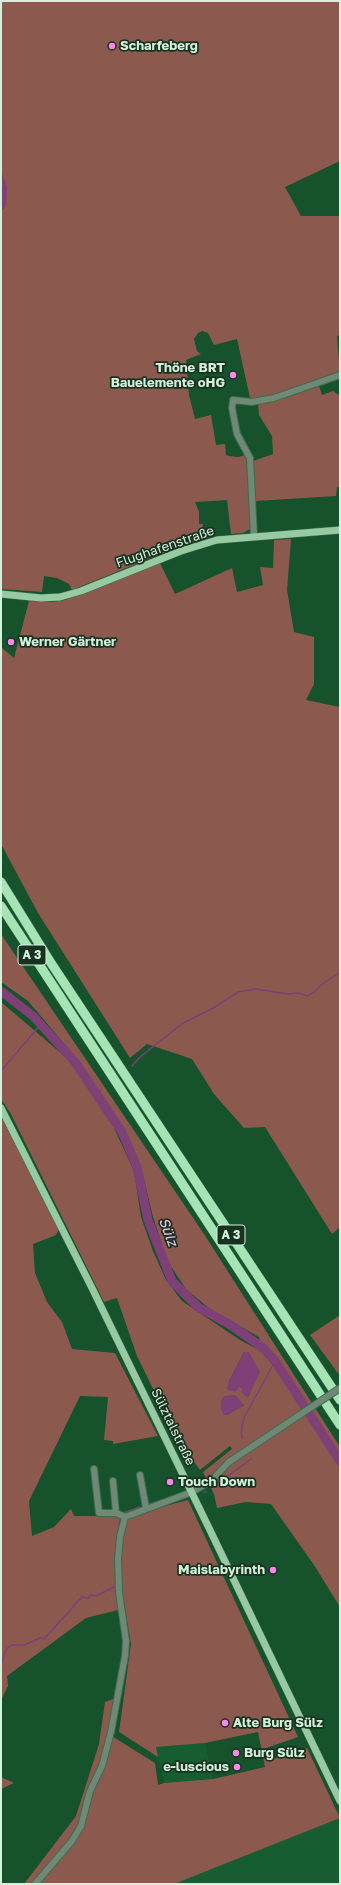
<!DOCTYPE html>
<html>
<head>
<meta charset="utf-8">
<style>
	body { margin:0 }
	#map { position:relative; width:341px; height:1885px; overflow:hidden; background:#16522c; font-family:"Golos Text",sans-serif }
	canvas { display:block }
	.frame { position:absolute; inset:0; border:2px solid #d4f2db; pointer-events:none }
</style>
</head>
<body>
<div id="map">
<canvas width="341" height="1885"></canvas>
<div class="frame"></div>
</div>
<script>
const ctx = document.querySelector('canvas').getContext('2d');
ctx.lineJoin = 'round';
function fillPath(path, color) { ctx.fillStyle = color; ctx.fill(path, 'evenodd'); }
const shape = rows => new Path2D(rows.map(r => 'M' + r).join(''));
function trace(path, color, width, dash) { ctx.strokeStyle = color; ctx.lineWidth = width; ctx.lineCap = dash ? 'butt' : 'round'; ctx.setLineDash(dash || []); ctx.stroke(path); }
function drawText(font, color, halo, rows, align = 'center') {
  ctx.font = font + ' "Golos Text",sans-serif'; ctx.lineWidth = 3.5; ctx.setLineDash([]); ctx.textBaseline = 'middle'; ctx.strokeStyle = halo; ctx.fillStyle = color; for (const [text, x, y, turn = 0] of rows) {
    ctx.save(); ctx.translate(x, y); ctx.rotate((+turn || 0) * Math.PI / 180); ctx.textAlign = isNaN(turn) ? turn : align; if (halo) ctx.strokeText(text, 0, 0); ctx.fillText(text, 0, 0); ctx.restore();
  }
}
fillPath(shape([
	[205,1743,213,1779,164,1783,156,1747],
	[340,1818,340,1884,174,1884,230,1861]
]), '#175d32');
fillPath(shape([
	[1,1,340,1,340,161,285,187,301,216,340,216,340,335,337,336,340,373,318,383,322,395,333,391,340,396,340,487,337,487,336,496,256,501,253,461,273,454,272,436,259,415,258,404,250,398,237,339,214,345,208,333,202,331,198,333,194,339,197,351,201,354,186,360,189,395,195,419,211,415,216,445,225,444,226,455,229,456,238,457,246,455,248,461,252,528,243,533,231,534,227,500,195,502,199,512,199,524,203,524,200,541,190,543,186,536,173,541,175,547,173,549,72,590,69,584,57,578,44,576,42,592,1,589],
	[291,539,287,590,294,632,314,637,314,684,306,700,340,707,340,1227,332,1234,265,1127,244,1128,214,1094,192,1059,147,1044,130,1058,38,913,1,844,1,647,14,658,29,601,51,602,65,600,160,563,175,594,232,568,237,592,263,585,260,567,273,568,274,540],
	[1,934,204,1234,340,1447,340,1607,314,1565,271,1504,246,1502,217,1508,214,1494,203,1472,232,1449,230,1446,200,1470,179,1442,137,1356,117,1298,104,1302,11,1114,1,1099,1,1002,69,1060,114,1128,134,1171,141,1217,153,1251,166,1280,182,1301,240,1340,261,1351,259,1337,211,1310,186,1289,168,1262,153,1217,142,1171,133,1148,115,1116,78,1060,28,1001,1,982],
	[244,1352,248,1352,242,1388,229,1381],
	[225,1396,244,1405,227,1415,221,1409,221,1401],
	[1,1116,59,1229,56,1235,33,1244,35,1273,47,1302,62,1322,72,1349,115,1353,158,1436,113,1444,113,1441,104,1440,108,1397,80,1396,29,1501,32,1536,54,1527,71,1509,74,1516,119,1516,122,1518,117,1594,118,1610,86,1618,7,1676,8,1686,1,1700],
	[340,1315,340,1376,310,1335],
	[188,1500,298,1737,266,1748,270,1760,307,1748,340,1818,174,1884,24,1884,76,1816,99,1744,105,1702,116,1698,110,1735,155,1763,158,1785,164,1783,213,1779,265,1767,258,1732,205,1743,156,1747,158,1757,119,1732,131,1644,122,1590,121,1563,121,1539,125,1523,129,1518,135,1514],
	[1,1777,14,1783,1,1789]
]), '#8c594f');
fillPath(shape([
	[1,170,7,188,6,205,4,209,1,209],
	[244,1352,249,1352,260,1372,248,1398,242,1393,242,1388,239,1387,236,1392,227,1390,229,1381],
	[235,1395,241,1401,244,1405,227,1415,224,1415,221,1409,221,1401,225,1396]
]), '#7e4076');
trace(shape([
	[132,1066,140,1057,183,1023,215,1007,238,992,256,989,288,994,298,993,307,996,313,993,321,985,340,972],
	[1,1071,41,1024],
	[96,1094,101,1090],
	[242,1438,241,1433,244,1418,275,1361],
	[213,1487,251,1459],
	[204,1492,206,1492],
	[150,1504,162,1500],
	[123,1513,140,1507],
	[115,1556,120,1518],
	[1,1666,6,1649,12,1645,25,1645,40,1638,44,1639,82,1597,88,1598,91,1595,96,1596,116,1586]
]), '#7e4076', 1.5);
trace(shape([
	[1,991,33,1016,75,1062,122,1132,137,1167,148,1220,172,1281,198,1307,229,1324,262,1347,275,1361,340,1461]
]), '#7e4076', 9);
const minor = shape([
	[254,536,250,458,237,434,232,408,233,400,252,402,274,398,340,375],
	[94,1469,99,1513,116,1513,125,1517],
	[140,1475,146,1508],
	[113,1481,116,1513],
	[125,1517,192,1492,211,1481,229,1462,292,1420],
	[35,1884,72,1841,81,1826,90,1791,102,1766,111,1732,125,1656,126,1641,119,1592,118,1559,120,1537,125,1517]
]);
const major = shape([
	[1,594,41,598,60,597,81,591,181,551,217,540,340,530],
	[1,1108,92,1288,208,1526,340,1801]
]);
const highway = shape([
	[1,882,51,963,340,1400],
	[1,906,340,1425]
]);
trace(minor, '#386f4c', 8);
trace(major, '#386f4c', 8);
trace(highway, '#386f4c', 10);
trace(minor, '#708875', 6);
trace(major, '#97c9a3', 7);
trace(highway, '#a6e3b5', 9);
const minorBridge = shape([
	[292,1420,340,1388]
]);
trace(minorBridge, '#386f4c', 8, []);
trace(minorBridge, '#708875', 6);
for (const [x, y, r, color] of [
	[112,46,4,"#f888ea"],
	[233,375,4,"#f888ea"],
	[11,642,4,"#f888ea"],
	[170,1482,4,"#f888ea"],
	[273,1570,4,"#f888ea"],
	[225,1723,4,"#f888ea"],
	[236,1753,4,"#f888ea"],
	[237,1767,4,"#f888ea"]
]) { const dot = new Path2D(); dot.arc(x, y, r, 0, 2 * Math.PI); ctx.fillStyle = color; ctx.fill(dot); trace(dot, '#193220', 1.5); }
for (const [x, y, w] of [
	[32,955,28],
	[231,1235,28]
]) { const box = new Path2D(); box.roundRect(x - w / 2, y - 10, w, 20, 3); ctx.fillStyle = '#193220'; ctx.fill(box); trace(box, '#d4f2db', 1); }
drawText('bold 12px', '#d4f2db', null, [
	["A 3",32,955],
	["A 3",231,1235]
]);
drawText('bold 13px', '#d4f2db', '#193220', [
	["Scharfeberg",120,46],
	["Thöne BRT",225,368,"right"],
	["Bauelemente oHG",225,383,"right"],
	["Werner Gärtner",19,642],
	["Touch Down",178,1482],
	["Maislabyrinth",265,1570,"right"],
	["Alte Burg Sülz",233,1723],
	["Burg Sülz",244,1753],
	["e-luscious",229,1767,"right"]
], 'left');
drawText('13px', '#d4f2db', '#193220', [
	["Flughafenstraße",165,547,-19],
	["Sülztalstraße",173,1427,64]
]);
drawText('italic 14px', '#f6c0ed', '#193220', [
	["Sülz",168,1232,69]
]);
</script>
</body>
</html>
